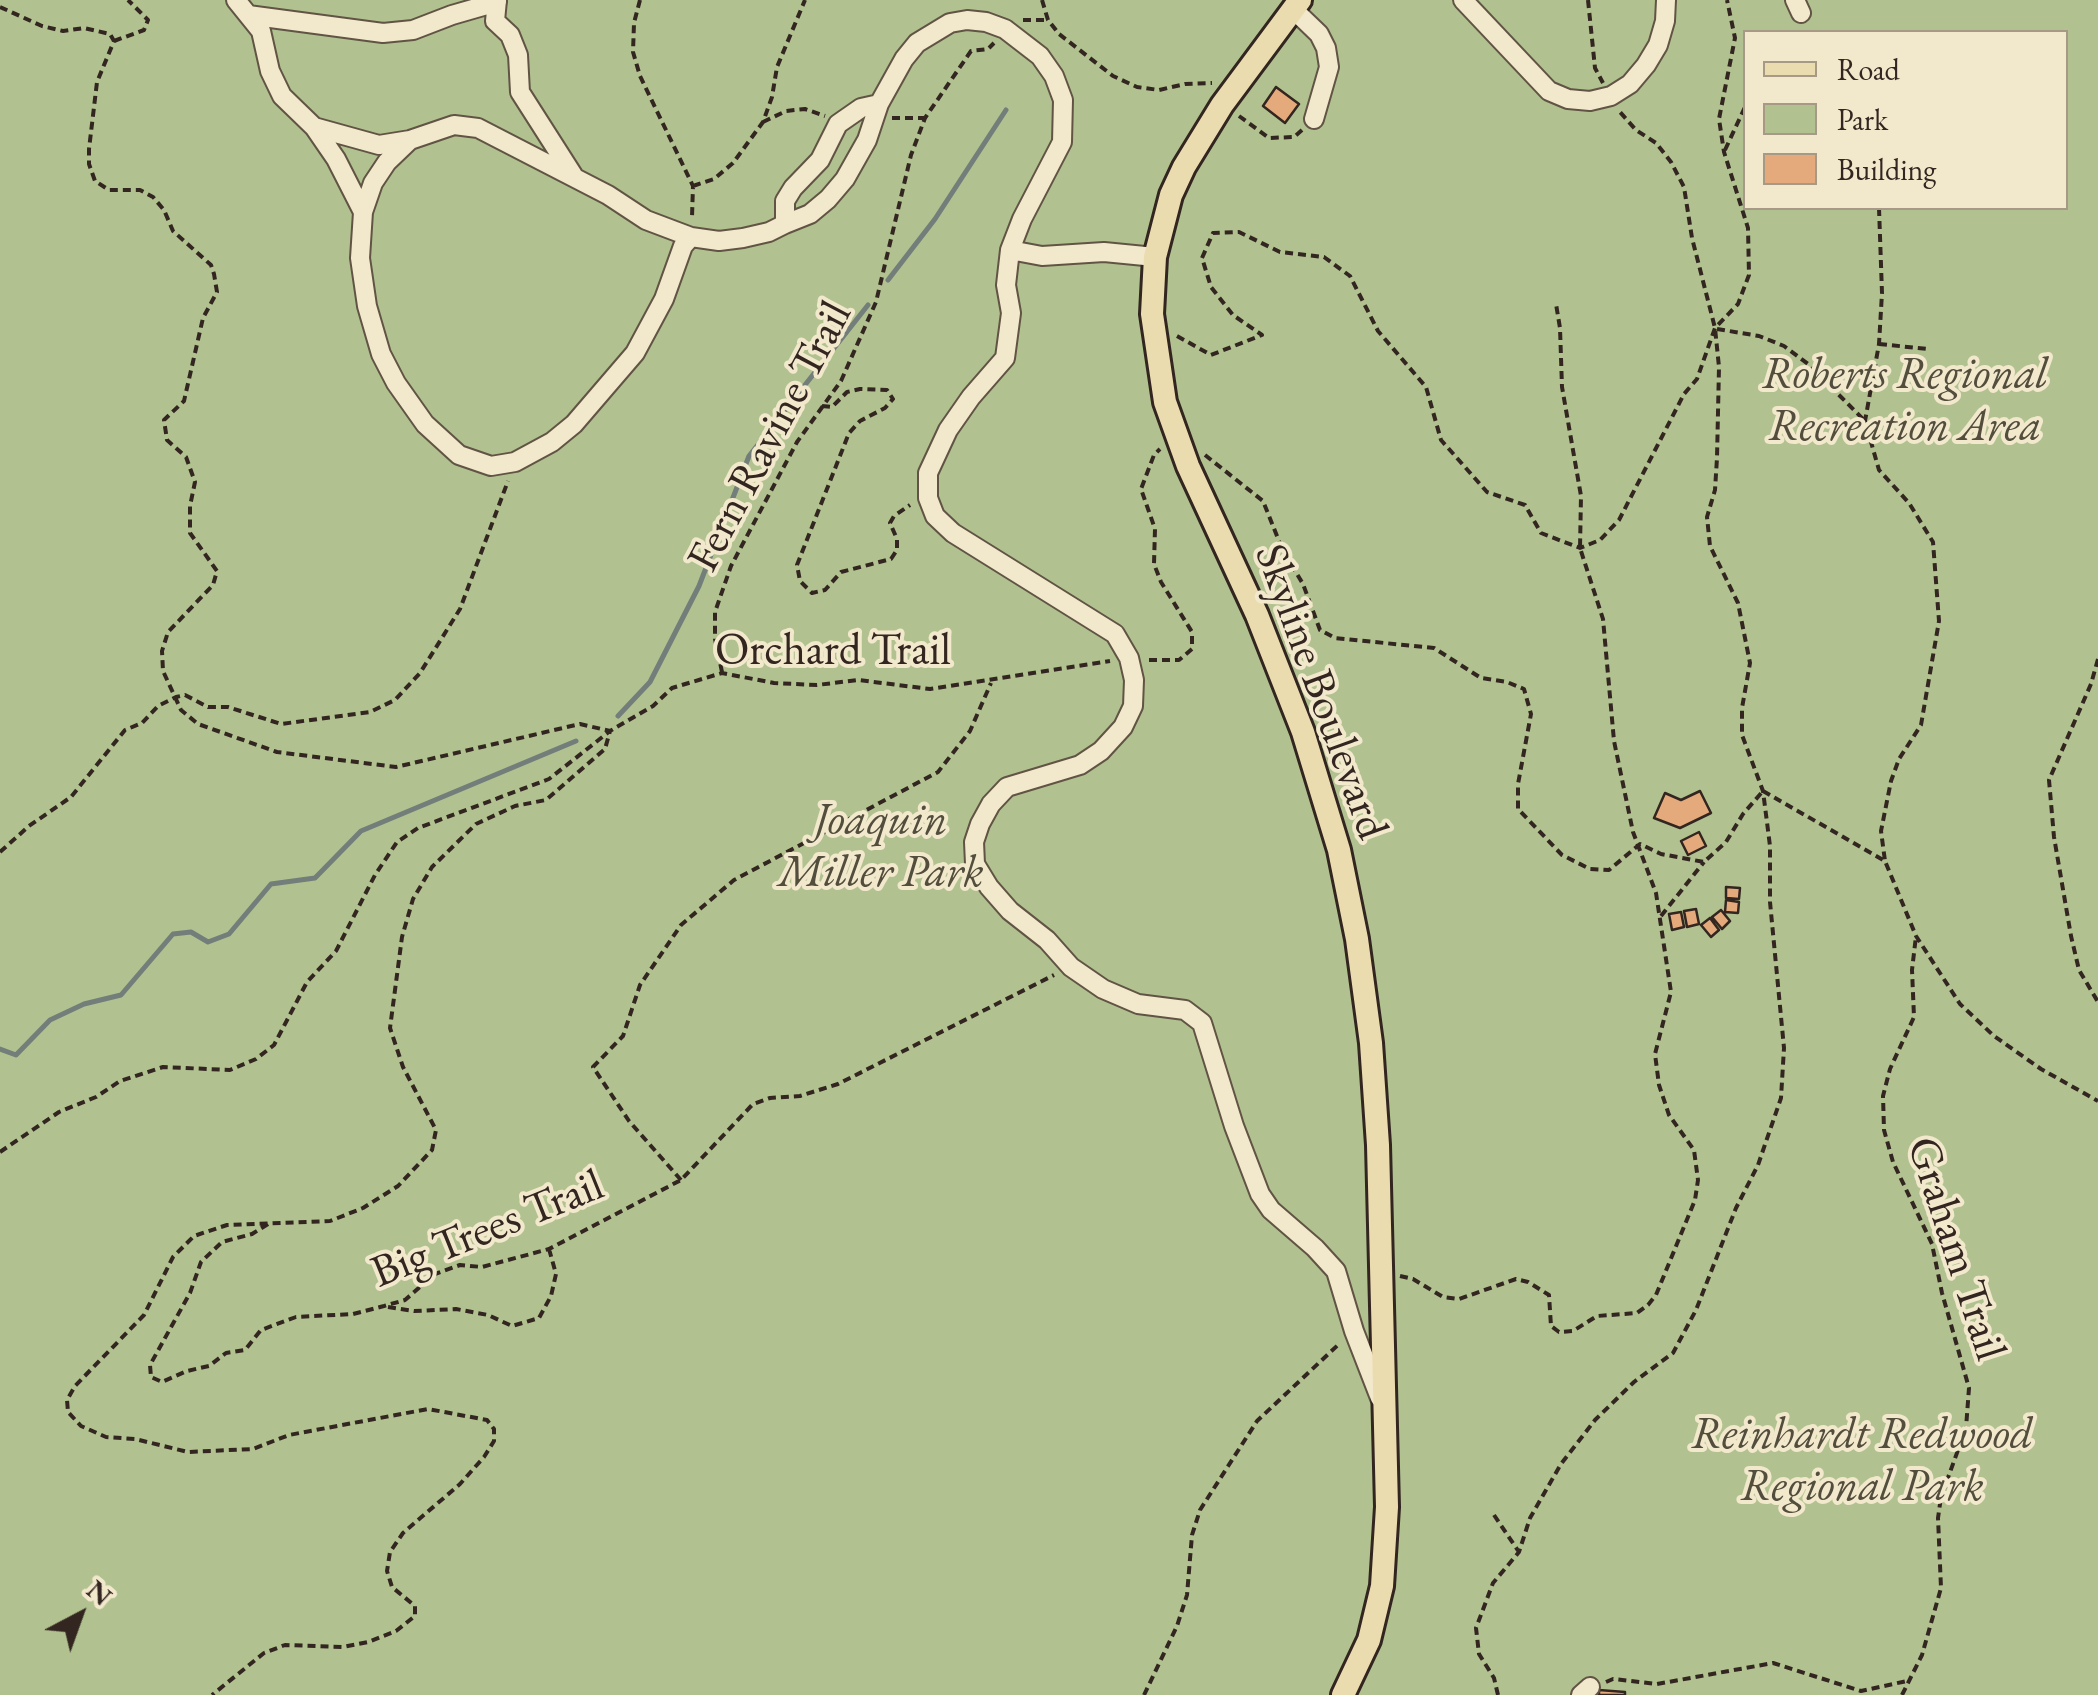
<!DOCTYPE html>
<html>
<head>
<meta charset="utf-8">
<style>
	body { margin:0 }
	#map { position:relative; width:2098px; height:1695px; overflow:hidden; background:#ebdcb0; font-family:"EB Garamond",serif }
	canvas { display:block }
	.legend { position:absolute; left:1743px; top:30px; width:325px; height:180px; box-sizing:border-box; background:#f2e8cc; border:2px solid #a69a87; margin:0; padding:12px 18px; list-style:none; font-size:30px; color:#332620 }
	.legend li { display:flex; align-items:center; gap:20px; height:50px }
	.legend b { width:50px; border:2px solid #a69a87 }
	.north { position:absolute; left:30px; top:1565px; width:100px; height:100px; -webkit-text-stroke:8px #f2e8cc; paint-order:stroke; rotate:41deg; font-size:28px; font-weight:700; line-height:40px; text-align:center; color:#332620 }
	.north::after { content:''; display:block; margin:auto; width:35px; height:45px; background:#332620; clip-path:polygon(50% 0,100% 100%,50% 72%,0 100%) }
</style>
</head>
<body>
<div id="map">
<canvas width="2098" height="1695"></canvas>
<ul class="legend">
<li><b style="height:12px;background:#ebdcb0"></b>Road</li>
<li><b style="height:28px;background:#b1c290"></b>Park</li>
<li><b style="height:28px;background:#e4aa7c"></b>Building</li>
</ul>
<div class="north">N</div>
</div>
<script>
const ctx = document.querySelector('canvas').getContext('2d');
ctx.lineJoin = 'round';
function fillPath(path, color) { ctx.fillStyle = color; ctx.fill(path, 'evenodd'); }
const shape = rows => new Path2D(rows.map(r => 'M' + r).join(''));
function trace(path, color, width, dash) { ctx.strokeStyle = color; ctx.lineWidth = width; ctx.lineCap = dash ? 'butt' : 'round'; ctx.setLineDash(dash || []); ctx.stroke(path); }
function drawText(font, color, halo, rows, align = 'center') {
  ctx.font = font + ' "EB Garamond",serif'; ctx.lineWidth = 8; ctx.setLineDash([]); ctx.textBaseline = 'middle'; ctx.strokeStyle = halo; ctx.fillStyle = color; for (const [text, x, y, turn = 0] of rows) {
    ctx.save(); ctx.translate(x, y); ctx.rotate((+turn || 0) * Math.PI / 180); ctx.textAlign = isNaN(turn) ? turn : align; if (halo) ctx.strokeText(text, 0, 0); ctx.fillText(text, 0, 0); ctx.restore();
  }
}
fillPath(shape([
	[0,0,2098,0,2098,1695,0,1695],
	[1746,32,2066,32,2066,208,1746,208]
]), '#b1c290');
trace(shape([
	[888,280,935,219,1006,110],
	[618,716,650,682,699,586,749,456,868,305],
	[0,1049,16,1055,50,1020,84,1004,121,995,173,934,191,932,208,942,229,934,271,884,315,878,361,831,576,741]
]), '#737e7b', 5);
const building = shape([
	[1276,87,1299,104,1285,123,1263,106,1276,87],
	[1700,791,1711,813,1680,828,1654,818,1665,793,1681,800,1700,791],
	[1699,832,1706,846,1688,855,1681,841,1699,832],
	[1726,887,1740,888,1739,899,1726,898,1726,887],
	[1726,900,1739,902,1738,913,1725,912,1726,900],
	[1696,909,1699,924,1687,927,1684,911,1696,909],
	[1721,910,1730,921,1722,929,1712,917,1721,910],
	[1681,912,1684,927,1672,930,1669,914,1681,912],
	[1710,918,1719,930,1711,937,1701,925,1710,918],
	[1599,1690,1625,1692,1625,1695,1599,1695,1599,1690]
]);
fillPath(building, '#e4aa7c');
trace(building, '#332620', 2.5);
const minor = shape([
	[236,0,261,31,270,71,282,96,314,127,379,145,410,140,454,125,478,128,608,195,646,220,691,237,719,241,743,238,769,232,785,224],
	[497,0,495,21,510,35,518,55,520,92,573,175],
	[1463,0,1549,91,1568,99,1590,101,1611,96,1630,84,1646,65,1658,45,1665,21,1666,0],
	[1795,0,1801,13],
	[1293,9,1319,34,1326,48,1329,67,1314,119],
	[248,15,383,33,413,30,452,15,497,2],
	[879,104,861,108,838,124,820,160,793,188,785,201,785,224,810,214,828,199,845,179,867,140,879,104,904,59,917,43,950,23,967,20,986,22,1005,29,1040,56,1054,76,1063,100,1062,142,1022,219,1010,250,1006,285,1011,313,1005,358,971,397,948,430,928,473,928,498,935,516,953,533,1115,634,1129,658,1134,680,1133,706,1123,727,1101,751,1080,765,1007,787,991,804,980,824,974,842,975,864,989,887,1010,911,1047,940,1071,967,1103,989,1138,1004,1185,1010,1202,1023,1234,1126,1260,1194,1271,1210,1315,1248,1336,1271,1354,1331,1380,1398],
	[314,127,336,159,363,212],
	[410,140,387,162,373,183,363,212,360,258,367,306,381,354,396,383,425,424,459,455,491,466,515,462,552,442,574,424,635,353,664,299,683,246,691,237],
	[1010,250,1042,256,1104,252,1155,257],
	[1581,1695,1590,1687]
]);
const major = shape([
	[1300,0,1222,105,1184,167,1171,195,1155,257,1152,314,1165,402,1188,466,1257,615,1303,732,1339,850,1357,939,1371,1043,1378,1145,1387,1507,1382,1586,1369,1640,1343,1695]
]);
trace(minor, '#615444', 22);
trace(major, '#332620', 28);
trace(shape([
	[640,0,634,23,633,52,640,76,693,186,692,217],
	[1042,0,1048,20,1059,34,1113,76,1137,87,1159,90,1185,84,1212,83],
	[1588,0,1595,68,1603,83],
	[0,7,42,26,63,31,84,28,110,34,114,41,97,82,89,149,89,164,95,181,109,190,140,190,153,197,164,210,173,231,211,265,214,274,217,292,203,318,184,401,164,420,167,440,186,457,195,482,190,506,190,533,217,571,213,585,168,632,162,651,163,671,181,710,198,724,277,752,396,767,580,724,610,731,605,749,546,800,515,806,476,824,432,867,413,899,402,937,390,1028,403,1067,436,1130,432,1150,398,1186,363,1208,330,1221,227,1225,194,1236,173,1257,144,1315,75,1386,67,1400,68,1412,81,1426,106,1437,135,1439,188,1452,253,1449,289,1435,428,1409,487,1420,494,1429,494,1441,484,1457,460,1484,403,1533,390,1552,387,1571,392,1587,415,1606,415,1616,396,1631,368,1642,343,1647,285,1645,264,1653,212,1695],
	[1023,20,1048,20],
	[114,41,144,30,148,20,128,0],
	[1239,116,1269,138,1294,137,1302,130],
	[892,118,925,118],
	[763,122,786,111,805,109,825,116],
	[1725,150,1746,105],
	[693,186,714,179,733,163,763,122,772,97,777,67,805,0],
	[1879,208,1882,293,1879,344,1865,421,1879,470,1909,503,1933,542,1939,621,1921,725,1899,759,1891,781,1881,831,1885,861],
	[1717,329,1759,336,1784,346,1808,364,1865,421],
	[1177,336,1211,355,1262,335,1233,315,1211,287,1202,258,1213,233,1239,232,1280,252,1324,257,1350,276,1378,331,1426,387,1441,440,1487,492,1525,505,1541,533,1580,548,1600,540,1619,520,1684,394,1697,379,1715,328,1738,304,1749,275,1748,228,1724,152,1719,119,1735,38,1727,0],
	[1879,344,1928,349],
	[822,406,832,407,847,392,860,389,887,390,893,399,885,408,860,421,849,433,797,565,800,581,812,593,825,590,841,572,891,559,897,550,897,539,890,523,894,516,910,505],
	[1205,455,1263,501,1283,551,1303,584,1320,630,1335,638,1434,648,1481,678,1507,682,1524,689,1531,714,1518,784,1518,809,1562,855,1590,869,1609,870,1640,844,1661,854,1704,862,1726,842,1743,814,1763,791],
	[2098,659,2091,684,2049,780,2054,837,2071,936,2079,970,2098,1002],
	[1149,660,1179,660,1192,649,1192,632,1161,582,1154,564,1155,529,1141,489,1154,455,1160,449],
	[722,672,715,639,715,612,731,566,797,442,841,381,876,302,911,155,925,118,971,51,988,49,994,43],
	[1763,791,1885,861,1916,936,1960,1004,1994,1036,2041,1069,2098,1101],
	[0,852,29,826,71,797,125,730,142,723,158,706,176,697,185,695,208,707,228,707,281,724,370,712,395,700,420,673,460,609,508,481],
	[1661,916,1704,862],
	[0,1152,59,1112,96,1097,120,1081,163,1067,230,1070,256,1059,274,1045,307,982,336,951,375,875,397,842,418,828,549,779,610,731,653,706,672,688,722,673,774,683,817,685,858,680,930,689,1110,661],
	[681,1180,629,1121,593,1067,623,1036,640,985,681,925,734,880,938,772,970,731,991,683],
	[268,1224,252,1234,222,1242,201,1262,190,1293,150,1365,151,1377,162,1382,187,1371,209,1366,226,1353,245,1350,261,1330,296,1317,353,1314,384,1306,405,1300,435,1274,460,1265,482,1267,549,1249,681,1180,753,1104,770,1098,800,1096,838,1084,1054,975],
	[1400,1276,1413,1279,1443,1297,1459,1299,1516,1279,1528,1282,1549,1295,1551,1326,1559,1332,1573,1331,1597,1316,1637,1313,1648,1305,1656,1295,1695,1200,1698,1180,1694,1150,1669,1115,1659,1085,1655,1054,1671,992,1656,893,1633,832,1614,741,1603,619,1580,548,1581,496,1562,387,1560,328,1556,304],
	[388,1307,414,1311,456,1309,488,1315,512,1326,539,1318,551,1296,556,1274,549,1249],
	[1494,1515,1519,1552],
	[1606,1682,1613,1679,1657,1684,1773,1663,1861,1691,1907,1681],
	[1144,1695,1177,1626,1187,1595,1192,1535,1200,1510,1257,1421,1339,1344],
	[1498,1695,1494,1678,1479,1654,1476,1628,1493,1583,1519,1552,1530,1518,1561,1464,1595,1420,1634,1382,1673,1353,1696,1310,1736,1208,1758,1165,1781,1098,1784,1048,1770,902,1770,846,1763,791,1742,735,1742,708,1750,663,1738,603,1710,546,1707,517,1715,490,1717,458,1719,367,1715,328,1692,238,1684,187,1671,162,1656,143,1636,130,1620,112],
	[1902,1695,1922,1655,1941,1588,1938,1518,1941,1497,1966,1428,1969,1388,1942,1293,1932,1244,1893,1162,1884,1130,1883,1096,1890,1069,1914,1017,1912,970,1916,936]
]), '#332620', 4, [8, 5]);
trace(minor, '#f2e8cc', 18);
trace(major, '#ebdcb0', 22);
drawText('italic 45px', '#524d3c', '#f2e8cc', [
	["Roberts Regional",1905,376],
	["Recreation Area",1905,428],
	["Joaquin",881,822],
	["Miller Park",881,874],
	["Reinhardt Redwood",1862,1436],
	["Regional Park",1862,1488]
]);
drawText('45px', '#332620', '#f2e8cc', [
	["Fern Ravine Trail",771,437,-62],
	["Orchard Trail",833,652],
	["Skyline Boulevard",1320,692,70],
	["Big Trees Trail",488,1230,-22],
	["Graham Trail",1955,1249,72]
]);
</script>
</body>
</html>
